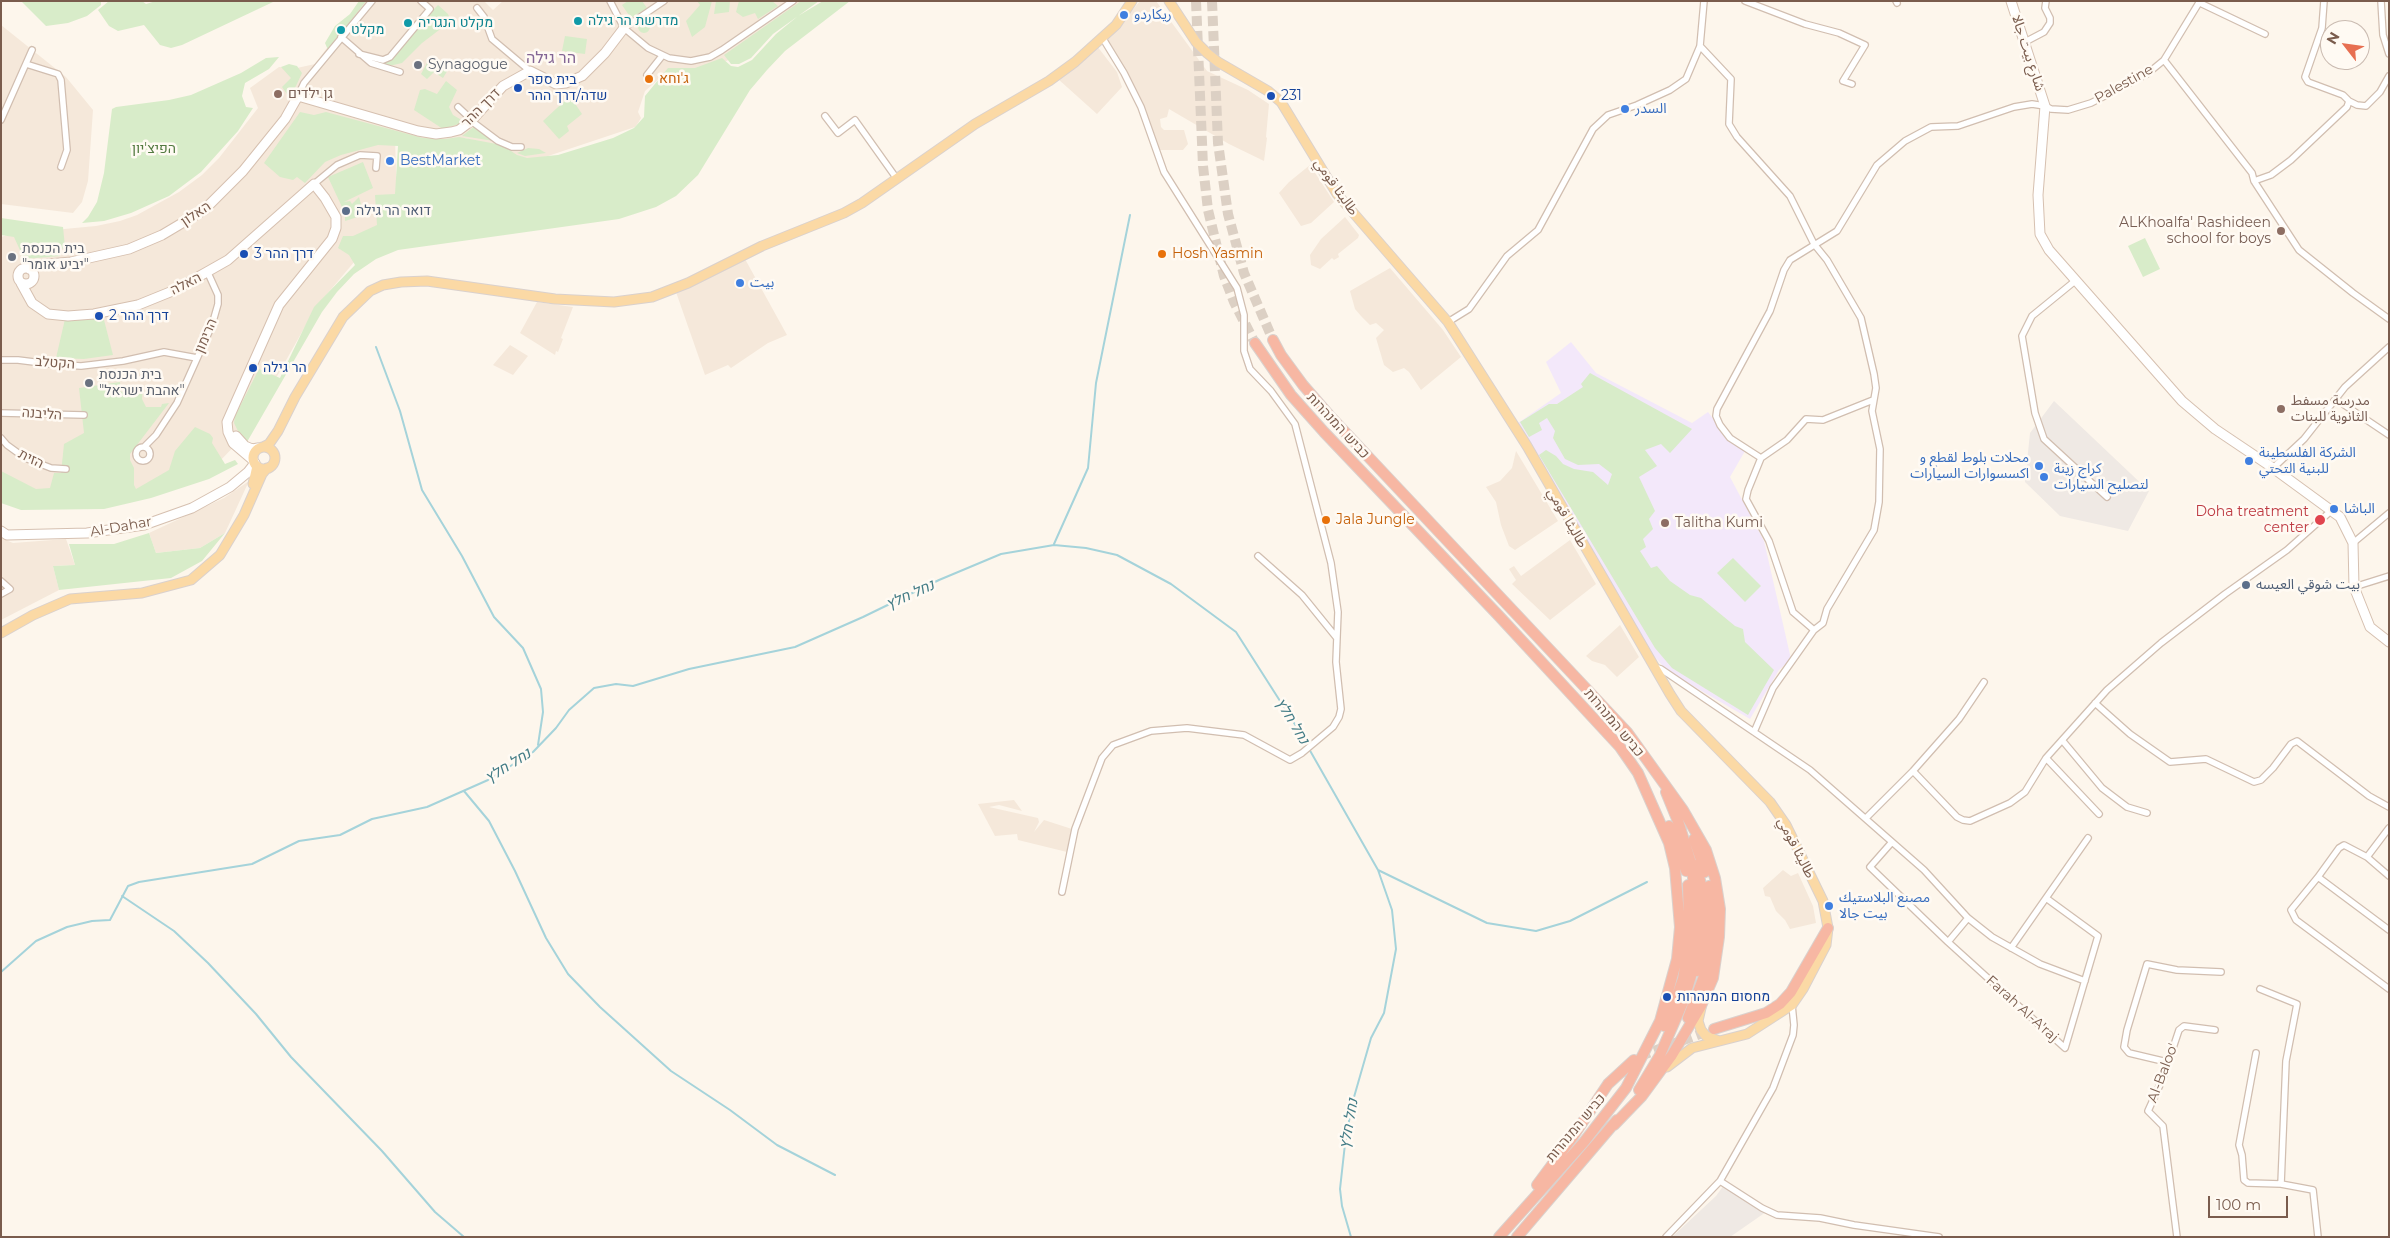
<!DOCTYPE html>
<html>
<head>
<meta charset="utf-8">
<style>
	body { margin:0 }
	#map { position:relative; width:2390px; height:1238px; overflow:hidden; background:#fdf6ec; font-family:Montserrat,sans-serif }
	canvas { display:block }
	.frame { position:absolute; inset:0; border:2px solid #7a5c4d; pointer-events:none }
	.north { position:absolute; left:2320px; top:20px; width:50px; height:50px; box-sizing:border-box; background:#fffaf3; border:1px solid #cabbb1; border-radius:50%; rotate:300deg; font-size:14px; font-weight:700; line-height:20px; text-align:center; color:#7a5c4d }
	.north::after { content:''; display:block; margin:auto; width:18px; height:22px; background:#e76f51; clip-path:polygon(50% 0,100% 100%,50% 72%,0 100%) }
	.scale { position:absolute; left:2208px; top:1196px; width:80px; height:22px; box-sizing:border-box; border:2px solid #7a5c4d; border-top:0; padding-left:6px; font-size:15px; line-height:18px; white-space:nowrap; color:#7a5c4d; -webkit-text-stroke:4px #fffaf3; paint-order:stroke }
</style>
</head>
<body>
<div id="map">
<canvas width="2390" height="1238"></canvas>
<div class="frame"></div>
<div class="north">N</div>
<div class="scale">100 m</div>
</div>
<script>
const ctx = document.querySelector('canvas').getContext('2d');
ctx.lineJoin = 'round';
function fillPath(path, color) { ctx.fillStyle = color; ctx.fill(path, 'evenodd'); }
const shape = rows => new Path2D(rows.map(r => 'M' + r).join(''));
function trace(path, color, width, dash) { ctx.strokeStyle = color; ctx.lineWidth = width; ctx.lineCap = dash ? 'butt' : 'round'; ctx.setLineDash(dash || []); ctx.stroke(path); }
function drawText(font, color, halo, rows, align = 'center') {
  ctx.font = font + ' Montserrat,"Noto Sans Arabic",Heebo,sans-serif'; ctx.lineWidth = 5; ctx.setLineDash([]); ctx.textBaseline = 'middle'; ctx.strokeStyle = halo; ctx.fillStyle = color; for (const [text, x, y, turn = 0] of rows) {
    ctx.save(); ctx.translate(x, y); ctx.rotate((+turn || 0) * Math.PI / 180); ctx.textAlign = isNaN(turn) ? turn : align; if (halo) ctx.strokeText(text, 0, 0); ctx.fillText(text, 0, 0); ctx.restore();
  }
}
fillPath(shape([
	[362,1,484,1,493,10,503,1,811,1,736,56,698,76,660,78,645,91,638,112,641,118,638,123,635,127,533,161,517,157,507,150,465,138,443,141,395,136,398,247,355,261,316,307,243,437,218,463,129,492,41,492,1,474,1,237,11,234,96,226,120,221,137,215,179,192,202,175,219,158,258,108,250,88,279,67,297,68,315,64],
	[1140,1,1156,1,1207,71,1248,90,1269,104,1266,137,1267,138,1264,161,1229,144,1169,109,1167,117,1160,119,1161,127,1164,130,1184,130,1188,144,1183,150,1154,150,1144,120,1105,42],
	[1,25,66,77,93,110,88,181,82,202,73,213,1,204],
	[1097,46,1117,72,1122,87,1097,114,1058,79],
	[1310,165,1334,202,1311,223,1301,226,1279,193,1289,182],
	[1345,217,1359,235,1358,238,1338,254,1339,257,1334,260,1332,258,1320,269,1311,265,1310,255,1321,239],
	[745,259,787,335,768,343,731,368,728,365,705,375,676,292],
	[1390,268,1443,330,1461,357,1421,390,1409,372,1404,368,1393,372,1384,365,1376,338,1384,330,1376,323,1370,325,1361,316,1355,309,1350,291],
	[537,302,573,307,561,338,563,339,558,352,556,351,555,355,520,333],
	[510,345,528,356,513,375,493,365],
	[1516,451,1558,521,1515,550,1509,546,1501,525,1496,502,1486,487,1500,481,1512,468],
	[249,481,225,533,200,548,156,553,149,533,224,498],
	[1,538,13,543,66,539,75,565,53,566,59,590,1,620],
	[1570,540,1596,584,1550,620,1512,584,1516,580,1509,569,1514,566,1521,576],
	[1620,625,1639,657,1617,677,1605,665,1592,661,1586,656],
	[1014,800,1022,811,999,805,989,807,1038,818,1039,822,1034,832,1044,820,1072,829,1067,852,1018,840,1017,834,995,836,978,804],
	[1783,870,1791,876,1798,873,1813,906,1816,923,1790,929,1785,920,1776,911,1770,897,1765,896,1763,888]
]), '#f5e8da');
fillPath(shape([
	[2054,401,2149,491,2128,531,2060,516,2025,482,2030,433],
	[1724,1185,1766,1212,1730,1237,1672,1237,1716,1196]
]), '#efe9e4');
fillPath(shape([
	[1571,342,1596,373,1692,423,1708,412,1729,440,1745,451,1730,477,1764,541,1791,659,1779,670,1750,719,1667,671,1643,643,1518,423,1561,393,1546,362]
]), '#f3e8fa');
fillPath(shape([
	[21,1,101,1,101,5,87,16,68,23,46,26],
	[109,1,142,1,146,4,156,1,273,2,182,45,171,48,160,45,144,25,118,31,109,26,98,10],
	[359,1,366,1,328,50,325,43,335,26,350,14],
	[628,1,642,1,647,8,631,18,622,5],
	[697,1,712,1,705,27,692,37,686,21,700,5],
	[716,1,730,1,729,12,714,14],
	[739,1,772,1,778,6,758,19,755,13,743,17,736,12],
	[801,1,819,1,773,34,751,58,739,64,731,64,724,55],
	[823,1,850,1,785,51,767,70,750,90,698,175,676,196,656,207,619,219,398,250,376,259,354,274,337,292,322,312,247,442,240,435,234,423,235,416,259,369,280,378,314,307,355,265,349,255,338,248,343,236,353,236,377,225,375,195,395,194,398,146,378,145,341,155,325,162,305,183,297,177,293,180,280,177,264,163,300,112,314,115,326,112,423,138,445,139,459,137,502,145,517,155,527,158,558,155,613,138,634,128,644,117,645,96,668,68,695,68,722,58,731,66,738,67,752,60,776,34,798,16],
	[438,5,448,14,451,21,422,43,402,63,389,66,377,61,383,61],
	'638 27a6 6 0 1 1 12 0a6 6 0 1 1-12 0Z',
	[565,36,587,39,585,54,562,51],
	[279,57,269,69,245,83,242,96,246,107,253,108,238,131,201,172,169,196,131,213,104,221,82,223,88,217,97,202,104,173,112,109,116,107,169,100,191,95,241,73,266,58],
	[428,61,438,62,449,68,443,78,434,72,427,79,421,74],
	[289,64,297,66,302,73,296,86,292,92,287,94,282,87,291,78,281,67],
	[446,81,457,90,449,107,453,115,465,122,443,129,414,110,420,90,425,89,437,94],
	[570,96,582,114,567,126,569,131,559,139,543,121],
	[476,125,494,141,462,136],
	[528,148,539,149,546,153,525,156,517,153],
	[363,162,373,188,344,202,350,201,352,204,359,197,364,215,345,221,345,216,350,214,348,206,342,207,328,177],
	[1,218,63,227,65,247,60,250,60,256,24,259,14,237,1,235],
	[2145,238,2160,269,2143,277,2128,246],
	[103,316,113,355,84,359,56,358,65,319],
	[1590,373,1692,429,1670,453,1661,444,1645,450,1657,466,1639,477,1655,511,1649,519,1653,529,1643,539,1646,547,1640,551,1651,568,1657,566,1670,581,1690,595,1701,598,1735,626,1743,629,1745,642,1774,670,1748,715,1672,668,1655,648,1539,455,1546,450,1556,456,1563,464,1574,469,1593,472,1608,485,1612,474,1599,464,1578,465,1565,459,1553,438,1555,431,1547,418,1539,423,1542,430,1529,437,1520,422,1549,404,1557,404,1583,387,1581,384],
	[120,382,121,392,143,387,142,399,146,407,161,407,162,404,169,403,130,454,130,460,134,468,134,485,136,489,169,470,175,451,195,427,210,434,213,438,212,443,225,464,235,460,238,464,209,479,151,498,104,509,21,510,1,503,1,471,36,489,50,488,54,473,61,473,64,444,84,433,79,388],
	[149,533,156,553,200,548,225,533,202,561,171,578,59,590,53,566,75,565,69,544,114,544],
	[1733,558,1761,586,1745,602,1717,573]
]), '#d8ecc9');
trace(shape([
	[376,347,400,411,422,490,462,556,494,617,523,648,541,689,543,712,538,745],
	[1054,544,1088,468,1096,383,1130,215],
	[464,791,489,821,515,871,546,938,568,974,600,1007,671,1071,730,1110,777,1145,835,1175],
	[1378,870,1487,923,1536,931,1570,921,1647,882],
	[122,896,174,931,208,963,256,1014,291,1057,382,1151,435,1212,464,1237],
	[1,972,36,941,67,927,92,921,110,920,128,886,139,882,252,864,299,841,340,835,372,819,427,807,488,780,533,752,556,728,569,710,594,688,616,684,633,686,689,669,795,647,863,617,939,580,1001,554,1054,545,1086,548,1117,555,1171,584,1236,632,1296,726,1378,870,1392,910,1396,949,1384,1013,1371,1038,1352,1104,1345,1144,1340,1189,1342,1206,1351,1237]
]), '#a5d3da', 2);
trace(shape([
	[1196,1,1203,166,1208,210,1224,276,1234,302,1255,343],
	[1212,1,1218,143,1228,214,1244,273,1273,340],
	[1640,1056,1711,1030]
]), '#dcd0c4', 10, [10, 5]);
const street = shape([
	[610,1,624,28,648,48,669,58,691,61,710,57,722,50,793,1],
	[1745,1,1805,24,1839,33,1865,45,1843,81,1852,84],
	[1896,1,1897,3],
	[2324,1,2322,28,2305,77,2308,82,2343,95,2349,101,2347,107,2291,160,2271,175,2254,181,2299,250,2353,293,2389,319],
	[2381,1,2383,35,2389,54],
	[2200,3,2265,34],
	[477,8,484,17,492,39,530,71],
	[624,28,664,1],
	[341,37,371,63,400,72],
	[2025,42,2044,32,2050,23,2050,18,2045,8,2046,1],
	[1700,46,1731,79,1729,124,1737,137,1790,196,1814,244,1827,260,1861,318,1874,374,1876,388,1872,411,1880,449,1879,502,1874,530,1827,609,1823,623,1814,630,1773,688,1754,732],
	[359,54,383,60,390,57,430,9,421,1],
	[2164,60,2252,173,2254,181],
	[26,64,58,74,61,80,67,150,61,167],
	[647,75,662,56],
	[298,96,304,83,372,1],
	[2349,101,2357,105,2366,106,2380,92,2389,76],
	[458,107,472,120,474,123,498,141,512,147,521,147],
	[825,116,838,133,855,120,897,179],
	[1,120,32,50],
	[314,184,337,165,360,155,377,156,376,168],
	[2075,281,2032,316,2022,336,2035,413,2044,439,2107,497],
	[1448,322,1469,309,1507,256,1538,230,1593,129,1608,115,1637,105,1670,90,1686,79,1700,46,1704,1],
	[1,360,18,360,50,364,81,366,123,361,164,352,197,358],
	[2337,400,2389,435],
	[1,413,84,415],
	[1,438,7,445,25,458,51,468,66,469],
	[144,447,156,435,177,403,212,325,218,304,218,295,208,273],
	'136 454a7 7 0 1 1 14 0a7 7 0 1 1-14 0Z',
	[1761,458,1730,438,1720,425,1716,416,1717,409,1770,311,1784,270,1790,260,1837,231,1877,165,1905,141,1931,127,1958,126,2014,107,2032,104,2045,106,2051,109,2068,110,2091,103,2147,74,2164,60,2200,1],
	[2273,468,2304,439,2345,387,2389,347],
	[2353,543,2389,513],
	[1258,556,1302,595,1336,637],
	[1,581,10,589,1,594],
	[2354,587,2389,576],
	[1814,630,1793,612,1769,541,1746,499,1748,490,1761,458,1787,440,1806,419,1823,420,1873,400],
	[1654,667,1661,669,1810,770,1924,870,1968,918,1992,937,2040,964,2085,981],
	[2095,703,2130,734,2170,762,2206,759,2254,782,2261,780,2273,768,2291,744,2297,741,2369,796,2389,807],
	[2062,740,2102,788,2127,807,2147,813],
	[2046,758,2099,814],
	[1913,771,1957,817,1963,820,1970,821,2010,803,2025,792,2046,758,2107,690,2161,643,2225,594,2287,550,2332,510],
	[1866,818,1913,771,1959,719,1984,682],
	[1892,842,1870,867,1948,942,2065,1048,2098,936,2046,898],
	[2367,857,2389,828],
	[2318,877,2339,848,2344,845,2367,857,2389,876],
	[1062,892,1075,829,1102,758,1113,745,1151,731,1187,728,1244,735,1290,760,1302,753,1333,727,1339,717,1341,709,1336,662,1338,612,1331,563,1295,424,1271,391,1250,369,1244,351,1244,315,1237,288,1164,172,1141,107,1124,73,1102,37],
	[2389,930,2318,877,2291,910,2296,920,2389,989],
	[1948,942,1968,918],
	[2011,948,2088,838],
	[2260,989,2297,1004,2286,1061,2281,1184],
	[2256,1053,2239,1145,2242,1155,2244,1180,2248,1183,2281,1184,2313,1190,2318,1237],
	[2167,1062,2129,1053,2124,1047,2127,1030,2147,964,2177,970,2221,972],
	[1720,1181,1762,1208,1777,1215,1820,1218,1854,1225,1939,1237],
	[1666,1237,1720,1181,1773,1088,1793,1035,1794,1025,1792,1005],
	[2177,1237,2163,1126,2148,1111,2163,1078,2179,1030,2184,1026,2215,1030]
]);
const secondary = shape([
	[2011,1,2045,106,2038,195,2040,234,2049,250,2182,401,2215,429,2273,468,2340,517,2353,543,2354,587,2370,627,2389,642],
	'18 276a8 8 0 1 1 16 0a8 8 0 1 1-16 0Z',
	[29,269,37,265,71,262,129,249,162,235,204,210,243,171,285,119,298,96,418,131,436,134,451,132,459,130,471,121,503,86,530,71,556,84,566,83,582,76,605,53,624,28],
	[21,283,32,303,48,314,68,316,94,314,138,305,175,290,228,260,314,184,325,198,336,217,336,228,332,239,279,305,227,422,228,432,233,443,253,460],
	[236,436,245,446,252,449,258,448],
	[1,531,7,535,87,533,144,525,192,508,230,487,248,472,255,463]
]);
const primary = shape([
	[1169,1,1196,42,1207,53,1218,62,1268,91,1281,102,1337,194,1448,322,1527,446,1670,694,1681,711,1770,802,1786,825,1823,901,1828,928,1826,945,1803,989,1792,1005,1747,1034,1692,1048,1667,1067],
	[263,447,269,444,278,431,295,397,343,317,370,291,383,285,401,282,427,281,555,299,614,302,652,297,688,283,762,246,844,213,862,203,975,124,1049,81,1075,62,1116,25,1132,1],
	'253 458a11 11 0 1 1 22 0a11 11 0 1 1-22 0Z',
	[253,484,257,466],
	[1,633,33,615,70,599,142,593,191,580,220,555,244,515,262,474,267,468],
	[1701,1008,1698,1021,1701,1030,1706,1036,1719,1041]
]);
const highway = shape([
	[1273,340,1281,355,1303,385,1329,415,1627,732,1683,810,1706,850,1715,878,1720,909,1719,937,1713,978,1701,1006,1672,1055,1642,1096,1614,1125],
	[1255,343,1291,395,1324,432,1499,616,1620,747,1638,773,1669,843,1675,868,1680,927,1677,959,1660,1021,1626,1088,1584,1142,1499,1237],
	[1669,826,1677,842,1686,871],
	[1694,839,1705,872],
	[1697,865,1705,906,1703,946,1697,971],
	[1688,1018,1706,971,1712,937,1713,912,1709,886],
	[1664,1026,1673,1008,1683,979,1687,955,1689,921,1688,885],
	[1714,1029,1766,1013,1780,1004,1791,992,1828,928],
	[1639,1090,1660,1055,1683,1002,1691,976,1695,944,1697,908,1691,863,1679,824,1666,792],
	[1537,1185,1572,1138,1608,1084,1634,1060],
	[1517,1237,1617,1120]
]);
trace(street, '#d1beb0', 8);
trace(secondary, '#d6c0b0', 11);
trace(primary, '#dad1cd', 11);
trace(highway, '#dad1cd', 12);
trace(street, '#fff', 5.5);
trace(secondary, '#fff', 9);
trace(primary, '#fbd9a5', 9);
trace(highway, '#f7b7a3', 10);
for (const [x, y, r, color] of [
	[1124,15,5,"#3f7fe0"],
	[578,21,5,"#0f9aa8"],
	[408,23,5,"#0f9aa8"],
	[341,30,5,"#0f9aa8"],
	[418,65,5,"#6b7280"],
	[649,79,5,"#e8710a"],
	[518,88,5,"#1a4fb4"],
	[278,94,5,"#8d6e63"],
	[1271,96,5,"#1a4fb4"],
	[1625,109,5,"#3f7fe0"],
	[390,161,5,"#3f7fe0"],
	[346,211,5,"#5c6f8a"],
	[2281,231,5,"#8d6e63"],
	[244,254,5,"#1a4fb4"],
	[1162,254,5,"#e8710a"],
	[12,257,5,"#6b7280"],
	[740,283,5,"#3f7fe0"],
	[99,316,5,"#1a4fb4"],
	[253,368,5,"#1a4fb4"],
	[89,383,5,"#6b7280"],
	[2281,409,5,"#8d6e63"],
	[2249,461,5,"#3f7fe0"],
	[2039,466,5,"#3f7fe0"],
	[2044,477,5,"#3f7fe0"],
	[2334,509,5,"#3f7fe0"],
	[1326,520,5,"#e8710a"],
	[2320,520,6,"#e0444e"],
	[1665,523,5,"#8d6e63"],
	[2246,585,5,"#5c6f8a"],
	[1829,906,5,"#3f7fe0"],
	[1667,997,5,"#1a4fb4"]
]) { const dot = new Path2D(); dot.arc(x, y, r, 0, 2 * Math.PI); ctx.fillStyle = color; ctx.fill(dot); trace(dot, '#fffaf3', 2); }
drawText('14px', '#366cbe', '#fffaf3', [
	["ريكاردو",1134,15],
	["السدر",1635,109],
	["BestMarket",400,161],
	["بيت",750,283],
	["الشركة الفلسطينة",2259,453],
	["للبنية التحتي",2259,469],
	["محلات بلوط لقطع و",2029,458,"right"],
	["اكسسوارات السيارات",2029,474,"right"],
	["كراج زينة",2054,469],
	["لتصليح السيارات",2054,485],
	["الباشا",2344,509],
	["مصنع البلاستيك",1839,898],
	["بيت جالا",1839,914]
], 'left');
drawText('14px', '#0d838f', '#fffaf3', [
	["מדרשת הר גילה",588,21],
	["מקלט הנגריה",418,23],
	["מקלט",351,30]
], 'left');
drawText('14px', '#7a5c4d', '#fffaf3', [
	["شارع بيت جالا",2028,53,72],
	["Palestine",2124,84,-29],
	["דרך ההר",481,108,-45],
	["طاليثا قومي",1336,187,55],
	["האלון",196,214,-34],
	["האלה",186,284,-27],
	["הרימון",206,336,-67],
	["הקטלב",55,363,4],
	["הליבנה",42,414,4],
	["כביש המנהרות",1338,426,47],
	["הזית",31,459,27],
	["طاليثا قومي",1567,518,60],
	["Al-Dahar",121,527,-10],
	["כביש המנהרות",1614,723,50],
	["طاليثا قومي",1796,848,63],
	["Farah Al-A'raj",2022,1009,42],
	["Al-Baloo'",2163,1073,-69],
	["כביש המנהרות",1576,1128,-50]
]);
drawText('14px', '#5b616d', '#fffaf3', [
	["Synagogue",428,65],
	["בית הכנסת",22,249],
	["\"יביע אומר\"",22,265],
	["בית הכנסת",99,375],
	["\"אהבת ישראל\"",99,391]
], 'left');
drawText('14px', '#c56008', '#fffaf3', [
	["ג'וחא",659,79],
	["Hosh Yasmin",1172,254],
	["Jala Jungle",1336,520]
], 'left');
drawText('14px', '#164399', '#fffaf3', [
	["בית ספר",528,80],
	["שדה/דרך ההר",528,96],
	["231",1281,96],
	["דרך ההר 3",254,254],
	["דרך ההר 2",109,316],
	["הר גילה",263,368],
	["מחסום המנהרות",1677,997]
], 'left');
drawText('14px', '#785e54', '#fffaf3', [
	["גן ילדים",288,94],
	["ALKhoalfa' Rashideen",2271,223,"right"],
	["school for boys",2271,239,"right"],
	["مدرسة مسفط",2291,401],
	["الثانوية للبنات",2291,417],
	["Talitha Kumi",1675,523]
], 'left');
drawText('14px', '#537a41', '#fffaf3', [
	["הפיצ'יון",154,149]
]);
drawText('14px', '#4e5e75', '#fffaf3', [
	["דואר הר גילה",356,211],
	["بيت شوقي العيسه",2256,585]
], 'left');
drawText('14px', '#be3a42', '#fffaf3', [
	["Doha treatment",2309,512],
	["center",2309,528]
], 'right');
drawText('italic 15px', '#437c86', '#fffaf3', [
	["נחל חלץ",910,595,-24],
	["נחל חלץ",1292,721,59],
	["נחל חלץ",508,766,-32],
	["נחל חלץ",1349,1124,-80]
]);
drawText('16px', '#846695', '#fffaf3', [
	["הר גילה",551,58]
]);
</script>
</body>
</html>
